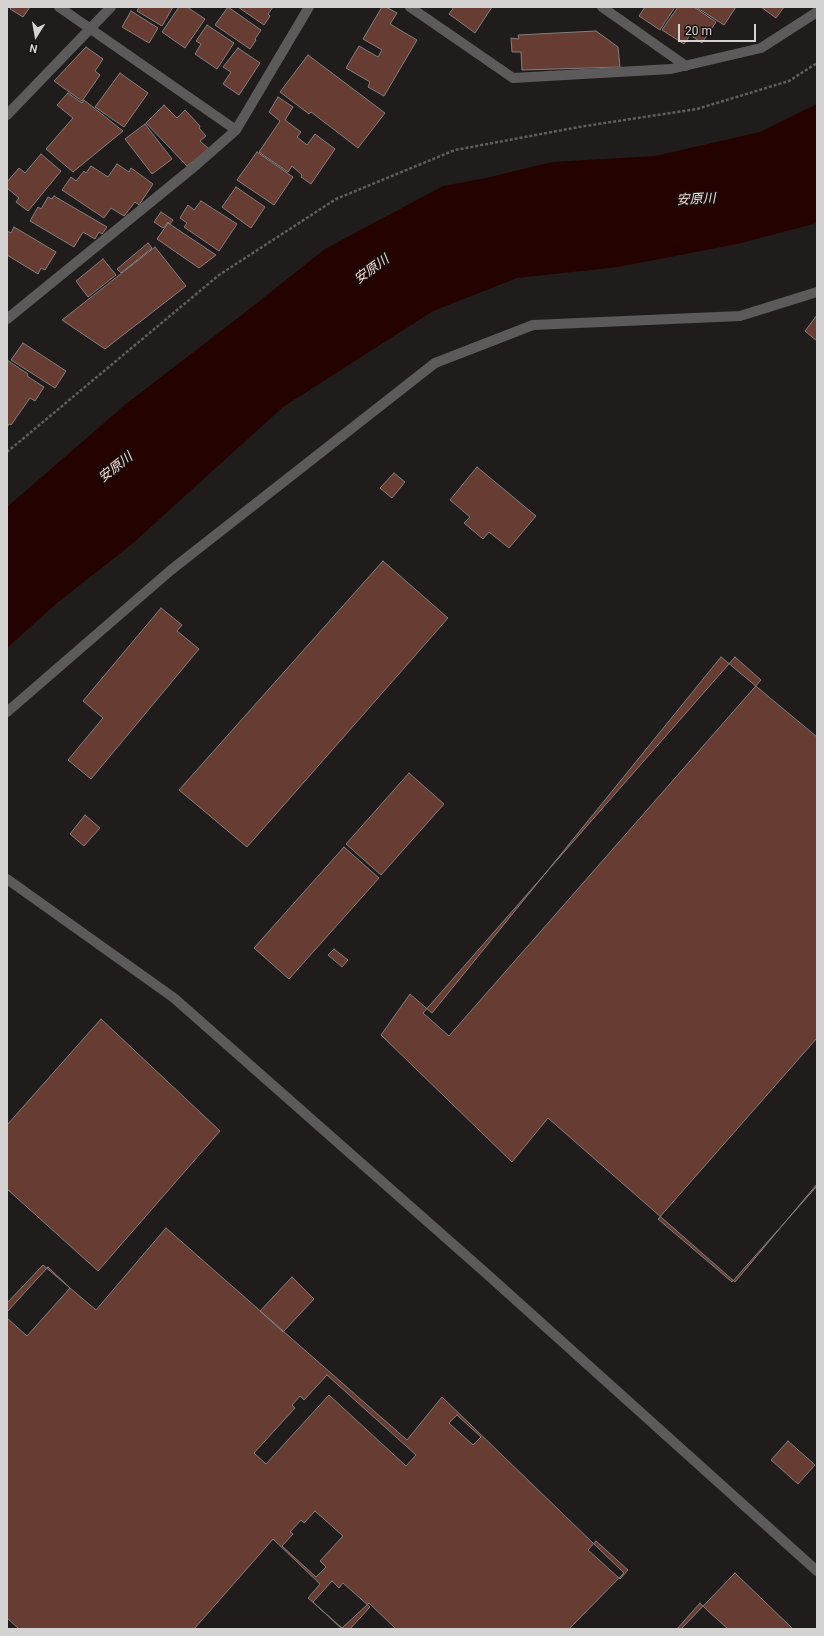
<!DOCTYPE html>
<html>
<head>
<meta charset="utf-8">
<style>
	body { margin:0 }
	#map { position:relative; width:824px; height:1636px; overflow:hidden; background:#201c1b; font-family:Roboto,sans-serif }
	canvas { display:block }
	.frame { position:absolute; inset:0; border:8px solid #d5d3d2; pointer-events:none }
	.north { position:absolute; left:16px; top:16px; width:40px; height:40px; -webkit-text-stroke:3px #171312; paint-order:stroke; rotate:191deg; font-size:11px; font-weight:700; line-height:16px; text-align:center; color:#d5d3d2 }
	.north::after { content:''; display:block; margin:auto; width:14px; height:18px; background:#d5d3d2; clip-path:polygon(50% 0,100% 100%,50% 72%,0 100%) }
	.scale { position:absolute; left:678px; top:24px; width:78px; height:18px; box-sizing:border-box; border:2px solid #d5d3d2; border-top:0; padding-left:5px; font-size:12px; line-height:14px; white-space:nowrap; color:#d5d3d2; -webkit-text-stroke:3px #171312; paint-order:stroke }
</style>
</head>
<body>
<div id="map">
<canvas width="824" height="1636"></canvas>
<div class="frame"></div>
<div class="north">N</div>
<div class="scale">20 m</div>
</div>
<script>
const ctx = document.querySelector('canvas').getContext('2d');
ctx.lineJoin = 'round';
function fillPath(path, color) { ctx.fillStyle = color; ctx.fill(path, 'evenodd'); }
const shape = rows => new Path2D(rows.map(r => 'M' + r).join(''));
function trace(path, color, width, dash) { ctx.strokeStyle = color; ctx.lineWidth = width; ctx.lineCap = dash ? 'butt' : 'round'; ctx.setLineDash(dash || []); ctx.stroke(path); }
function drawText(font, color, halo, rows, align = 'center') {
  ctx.font = font + ' Roboto,"Noto Sans JP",sans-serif'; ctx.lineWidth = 3; ctx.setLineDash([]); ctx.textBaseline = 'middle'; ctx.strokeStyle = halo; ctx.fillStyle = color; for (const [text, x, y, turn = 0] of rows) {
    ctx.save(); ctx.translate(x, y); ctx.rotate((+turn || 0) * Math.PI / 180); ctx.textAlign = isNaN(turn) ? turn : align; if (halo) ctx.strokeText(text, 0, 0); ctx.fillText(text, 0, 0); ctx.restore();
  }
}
fillPath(shape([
	[817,104,817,223,737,244,618,267,517,278,433,311,283,407,132,544,57,603,7,648,7,507,126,404,243,314,325,249,443,186,486,178,552,162,655,156,760,132]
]), '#240200');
const building = shape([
	[11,7,30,7,23,17,10,9,11,7],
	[139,7,173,7,162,26,137,11,139,7],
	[179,7,187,7,205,19,185,48,162,32,179,7],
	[228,7,261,30,255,39,256,40,250,49,215,25,228,7],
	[238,7,273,7,268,14,270,16,264,25,238,7],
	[382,7,386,7,397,13,390,24,417,40,384,96,368,87,370,82,346,68,359,46,378,57,382,50,363,39,382,7],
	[454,7,492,7,475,33,449,14,454,7],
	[645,7,675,7,660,30,639,16,645,7],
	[678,7,694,7,716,22,702,43,690,35,684,44,662,30,678,7],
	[696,7,736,7,724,25,696,7],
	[761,7,784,7,776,18,761,7],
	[131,11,158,28,149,43,122,27,131,11],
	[207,25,234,43,217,69,195,54,201,44,196,41,207,25],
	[596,31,618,47,620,67,522,70,521,52,512,52,511,38,519,39,518,35,596,31],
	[86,47,103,59,95,71,100,75,82,101,54,81,86,47],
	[238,48,260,63,239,95,223,84,231,72,223,67,238,48],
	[308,55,385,113,358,148,311,112,309,114,280,92,308,55],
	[120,73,148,93,124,127,95,107,120,73],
	[68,93,82,103,84,100,123,131,73,172,46,149,73,118,57,105,68,93],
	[278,97,293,107,285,120,301,132,297,137,307,145,315,134,335,149,311,184,301,177,302,175,292,166,288,172,259,152,280,121,269,112,278,97],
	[164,105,177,118,185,110,200,126,199,128,206,136,200,141,209,149,187,166,146,123,164,105],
	[145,124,172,159,152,174,125,139,145,124],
	[257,152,293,177,274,205,237,180,257,152],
	[41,154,61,171,28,211,16,202,19,198,7,188,7,182,19,168,25,173,41,154],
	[117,164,129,172,131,168,153,184,139,205,135,202,124,216,111,208,104,218,62,190,71,177,76,181,84,171,86,173,91,166,108,177,117,164],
	[236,187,265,207,251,228,222,207,236,187],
	[54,196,107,227,102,234,99,232,95,239,83,232,74,247,30,221,38,207,41,209,48,197,52,199,54,196],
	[201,201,237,224,219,251,184,227,187,223,180,218,188,205,194,210,201,201],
	[161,212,173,220,170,224,168,222,163,228,154,222,161,212],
	[168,223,216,255,199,268,157,239,168,223],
	[14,227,56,252,45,270,41,268,38,274,7,255,7,231,11,233,14,227],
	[148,243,152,248,121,273,117,269,148,243],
	[155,247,186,286,105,349,62,320,155,247],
	[103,259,116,275,88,297,76,281,103,259],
	[817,315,817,341,805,331,817,315],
	[23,343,66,371,55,388,11,360,23,343],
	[7,360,28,374,27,376,44,387,35,401,30,398,11,425,9,424,7,427,7,360],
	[477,467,536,516,509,548,489,532,483,539,464,523,470,517,450,500,477,467],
	[394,473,405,482,392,498,380,488,394,473],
	[383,561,448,618,247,847,179,790,383,561],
	[161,608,182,625,177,631,199,649,91,779,68,760,103,718,83,701,161,608],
	[721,657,817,737,817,1184,735,1282,548,1118,512,1162,381,1035,410,994,432,1013,721,657],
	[735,657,761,680,449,1036,423,1013,735,657],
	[409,773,444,804,381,875,346,844,409,773],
	[85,815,100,828,84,846,70,834,85,815],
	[344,847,379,878,289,979,254,948,344,847],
	[334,949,348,960,342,967,328,955,334,949],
	[101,1019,220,1131,98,1271,7,1189,7,1125,101,1019],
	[817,1038,817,1186,732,1282,658,1219,817,1038],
	[166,1228,407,1440,442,1397,624,1573,569,1629,396,1629,369,1603,342,1628,308,1598,320,1584,273,1539,194,1629,19,1629,7,1618,7,1303,43,1265,96,1310,166,1228],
	[48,1267,70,1288,27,1336,7,1318,7,1312,48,1267],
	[292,1277,314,1299,283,1332,260,1311,292,1277],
	[327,1375,416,1455,406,1466,329,1395,266,1464,254,1453,295,1408,292,1405,300,1396,304,1400,327,1375],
	[457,1415,481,1437,473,1445,449,1423,457,1415],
	[788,1441,815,1465,798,1484,771,1460,788,1441],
	[315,1511,343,1536,320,1561,326,1567,316,1577,282,1546,293,1534,290,1532,301,1520,304,1523,315,1511],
	[596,1541,628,1570,620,1579,588,1550,596,1541],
	[735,1573,793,1629,681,1629,735,1573],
	[332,1581,339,1588,343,1583,370,1607,350,1629,342,1629,313,1602,332,1581],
	[700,1603,708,1611,728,1629,677,1629,700,1603]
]);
fillPath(building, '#673c33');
trace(building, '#837f7e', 1);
trace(shape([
	[7,452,219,275,336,199,455,150,579,127,697,109,789,81,817,63]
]), '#625e5d', 2.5, [3, 2]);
trace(shape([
	[59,7,236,130],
	[410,7,513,78,671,69,761,48,817,12],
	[602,7,686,66],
	[7,115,111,7],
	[7,319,195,166,236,130,309,7],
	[7,712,171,570,435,363,533,325,740,316,817,292],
	[7,879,174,998,488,1275,817,1571]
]), '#5c5a5a', 10);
drawText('italic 13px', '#fbdad3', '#171312', [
	["安原川",696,200,-3],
	["安原川",372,270,-36],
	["安原川",116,468,-38]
]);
</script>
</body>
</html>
